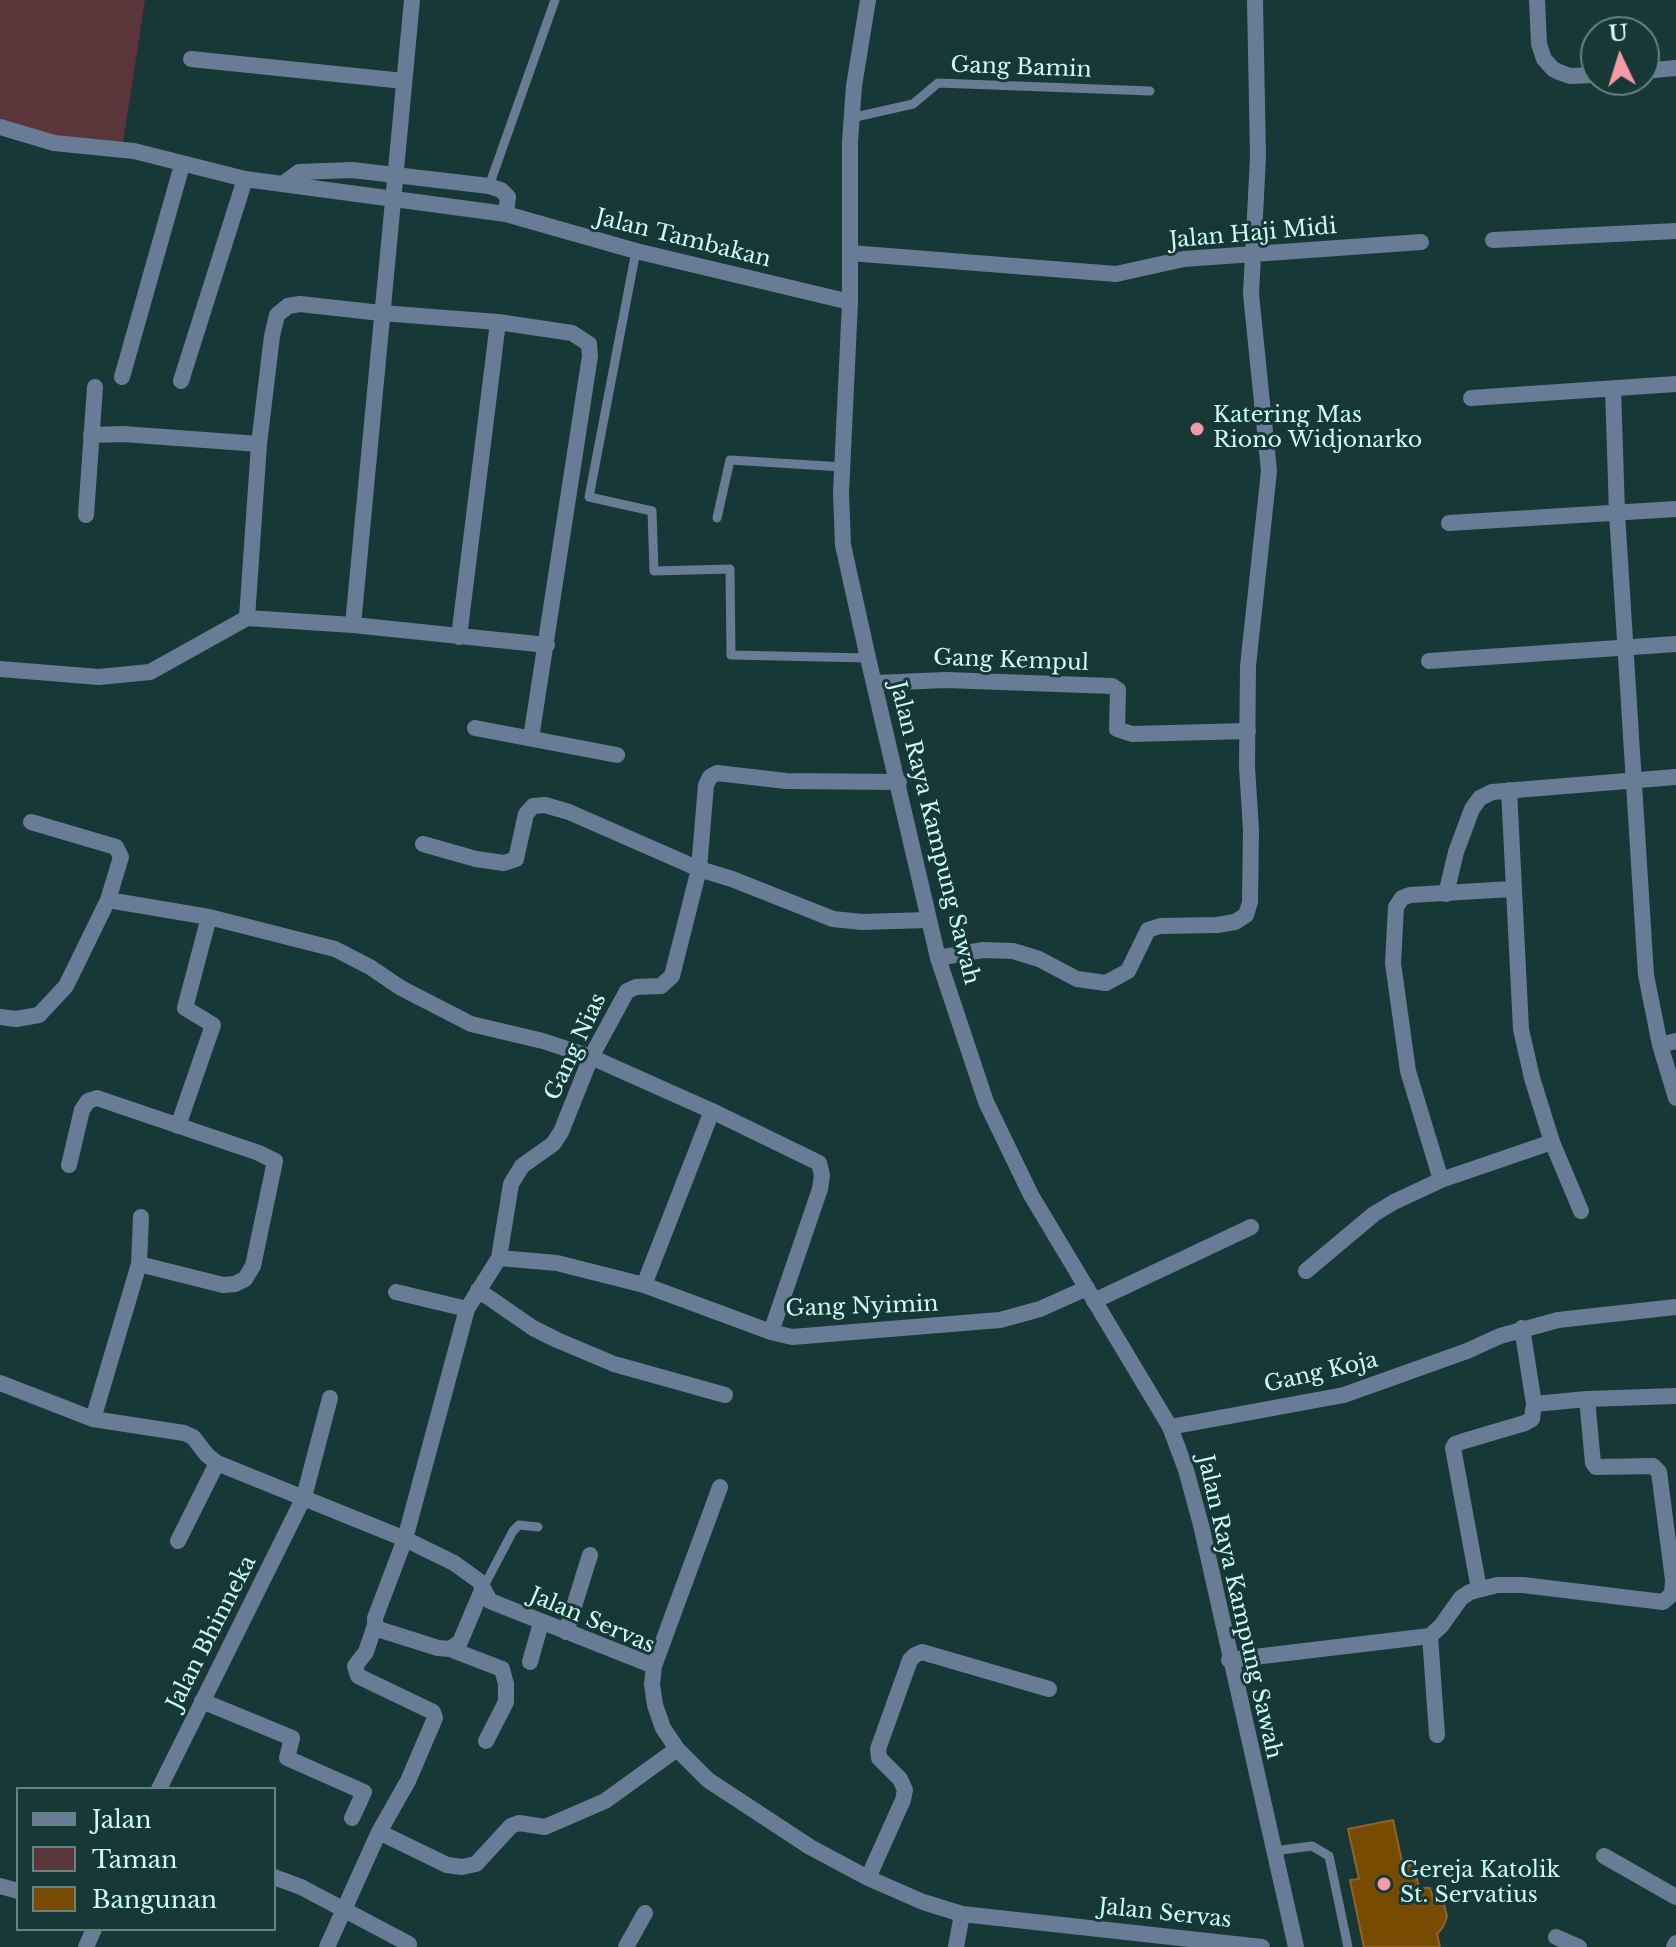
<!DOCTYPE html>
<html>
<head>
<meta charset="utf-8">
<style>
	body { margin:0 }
	#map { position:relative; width:1676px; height:1947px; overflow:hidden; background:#173836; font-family:"Libre Baskerville",serif }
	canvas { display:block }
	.legend { position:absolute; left:16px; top:1787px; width:260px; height:144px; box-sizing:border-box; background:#173836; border:2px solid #5f8683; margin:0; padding:10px 14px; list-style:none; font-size:24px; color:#cbfbf7 }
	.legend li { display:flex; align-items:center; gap:16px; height:40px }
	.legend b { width:40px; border:2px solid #5f8683 }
	.north { position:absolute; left:1580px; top:16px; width:80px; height:80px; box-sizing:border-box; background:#173836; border:2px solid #5f8683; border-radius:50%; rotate:356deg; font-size:22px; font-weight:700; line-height:32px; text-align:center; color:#cbfbf7 }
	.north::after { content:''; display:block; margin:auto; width:28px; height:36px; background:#f39aa7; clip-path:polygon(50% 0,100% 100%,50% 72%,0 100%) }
</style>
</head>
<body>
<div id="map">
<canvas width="1676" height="1947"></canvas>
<ul class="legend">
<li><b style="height:10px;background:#687d95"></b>Jalan</li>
<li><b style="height:22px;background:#5a363b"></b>Taman</li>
<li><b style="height:22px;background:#784b03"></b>Bangunan</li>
</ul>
<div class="north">U</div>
</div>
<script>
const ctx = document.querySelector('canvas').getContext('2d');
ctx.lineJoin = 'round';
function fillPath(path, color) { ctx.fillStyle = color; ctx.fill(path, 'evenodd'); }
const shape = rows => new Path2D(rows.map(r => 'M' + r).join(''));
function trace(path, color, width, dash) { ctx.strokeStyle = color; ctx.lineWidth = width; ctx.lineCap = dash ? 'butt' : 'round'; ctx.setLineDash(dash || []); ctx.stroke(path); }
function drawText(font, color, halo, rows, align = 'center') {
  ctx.font = font + ' "Libre Baskerville",serif'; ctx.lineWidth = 6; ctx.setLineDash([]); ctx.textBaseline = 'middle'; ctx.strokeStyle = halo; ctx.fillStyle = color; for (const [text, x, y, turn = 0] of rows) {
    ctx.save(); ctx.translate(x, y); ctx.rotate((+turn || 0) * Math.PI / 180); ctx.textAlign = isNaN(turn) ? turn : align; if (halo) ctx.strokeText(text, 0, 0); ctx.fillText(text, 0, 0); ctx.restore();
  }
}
fillPath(shape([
	[0,0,145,0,123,143,69,140,0,121]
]), '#5a363b');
const building = shape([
	[1393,1820,1403,1866,1414,1864,1419,1888,1430,1888,1434,1902,1444,1904,1447,1917,1443,1927,1437,1934,1440,1947,1364,1947,1350,1880,1359,1879,1348,1829,1393,1820]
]);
fillPath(building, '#784b03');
trace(building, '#916225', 2);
trace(shape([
	[851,118,913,104,938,83,1150,91],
	[489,186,555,0],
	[636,251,589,497,652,511,654,571,730,569,731,655,868,658],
	[717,518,730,460,843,467],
	[482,1590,513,1531,519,1525,538,1527],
	[1274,1851,1312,1846,1329,1856,1348,1947]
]), '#687d95', 9);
trace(shape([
	[1537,0,1539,44,1544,59,1553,69,1559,72,1570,76,1596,75],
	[191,59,404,81],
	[1644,71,1676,68],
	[0,127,54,143,134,151,245,179,506,214,636,251,850,302],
	[283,184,299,172,352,170,489,186,501,190,508,197,506,214],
	[1493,240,1676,231],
	[850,253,1116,274,1184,259,1421,242],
	[122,377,182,165],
	[181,381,245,179],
	[1613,388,1617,513,1646,975,1660,1045,1676,1041],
	[1471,398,1676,384],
	[91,435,123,434,259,444],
	[86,515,95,387],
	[1449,523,1676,509],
	[247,618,259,444,272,336,277,315,288,306,300,304,381,313,498,322,572,333,589,344,590,356,531,738],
	[353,625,412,0],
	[459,637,498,322],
	[1429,661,1676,644],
	[0,669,99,677,150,672,247,618,353,625,547,645],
	[875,683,946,680,1112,686,1118,690,1117,729,1132,734,1248,731],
	[475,728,617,755],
	[1509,790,1521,1029,1532,1078,1552,1142,1581,1211],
	[423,844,476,859,504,863,516,859,526,814,533,806,545,805,569,812,699,869,706,785,710,777,717,773,786,781,899,782],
	[1446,894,1456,852,1472,809,1480,798,1492,792,1676,777],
	[108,900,209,917,335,949,370,967,401,988,471,1024,543,1041,591,1057,712,1111,819,1163,822,1175,820,1189,771,1332],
	[938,958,983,950,1013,951,1039,959,1077,979,1106,983,1128,971,1148,930,1160,926,1217,925,1235,922,1246,915,1250,902,1251,830,1247,767,1248,666,1269,471,1251,294,1258,157,1255,0],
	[0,1017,16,1019,39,1015,66,986,108,900,121,857,116,847,31,822],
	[1660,1045,1676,1098],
	[178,1126,213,1025,185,1008,209,917],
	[69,1165,82,1110,88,1101,97,1098,259,1153,275,1161,253,1266,245,1279,235,1284,223,1285,139,1264,93,1419],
	[1441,1180,1408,1071,1393,963,1396,907,1402,898,1410,895,1512,889],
	[499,1258,557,1263,644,1285,771,1332,792,1337,1000,1320,1040,1309,1087,1288],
	[139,1264,141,1217],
	[1306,1271,1374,1214,1394,1202,1441,1180,1552,1142],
	[644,1285,712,1111],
	[478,1290,533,1328,557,1340,614,1364,725,1395],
	[396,1292,467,1309],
	[1094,1301,1251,1227],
	[1522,1328,1534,1404,1587,1399,1676,1396],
	[0,1383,93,1419,184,1433,193,1437,207,1455,217,1463,405,1539,454,1563,479,1581,490,1601,654,1666,652,1684,655,1705,663,1728,677,1749,708,1780,810,1847,868,1878,923,1902,962,1914,1262,1947],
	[1170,1427,1344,1395,1467,1351,1500,1336,1558,1320,1676,1307],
	[178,1541,217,1463],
	[1479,1589,1453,1448,1455,1444,1464,1441,1525,1423,1532,1419,1534,1404],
	[482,1590,460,1642,450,1649,438,1648,381,1630,375,1625,375,1618,405,1539,467,1309,499,1258,511,1184,522,1166,553,1144,561,1132,591,1057,627,991,636,987,661,986,672,976,699,869,732,879,833,919,862,922,928,920],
	[566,1632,590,1555],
	[1430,1636,1437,1735],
	[450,1649,502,1669,506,1684,506,1702,486,1741],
	[1229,1660,1430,1636,1441,1626,1461,1598,1470,1592,1497,1585,1523,1585,1663,1602,1672,1594,1673,1580,1659,1472,1653,1466,1596,1467,1593,1463,1587,1399],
	[530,1662,541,1623],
	[654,1666,720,1487],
	[202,1701,292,1738,287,1758,364,1792,352,1818],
	[159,1789,304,1497,330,1398],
	[379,1832,447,1865,462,1867,476,1864,511,1826,519,1823,545,1827,605,1801,677,1749],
	[1604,1856,1676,1897],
	[274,1877,301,1887,409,1944],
	[868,1878,903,1800,905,1790,900,1779,879,1758,878,1749,910,1660,915,1655,922,1652,1049,1689],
	[0,1886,18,1891],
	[1556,1937,1579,1947],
	[86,1947,94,1929],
	[327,1947,379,1832,408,1781,435,1718,433,1712,358,1676,355,1666,366,1652,375,1625],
	[626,1947,645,1913],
	[956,1947,962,1914],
	[1674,1947,1676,1943]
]), '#687d95', 16);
trace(shape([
	[868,0,854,86,850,142,850,302,841,493,843,545,868,658,938,958,986,1102,1031,1195,1170,1427,1186,1470,1201,1525,1296,1947]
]), '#687d95', 16);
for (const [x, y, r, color] of [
	[1197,429,8,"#f39aa7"],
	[1384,1884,8,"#f39aa7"]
]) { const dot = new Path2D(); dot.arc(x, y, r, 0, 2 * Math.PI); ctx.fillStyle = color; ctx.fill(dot); trace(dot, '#173836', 3); }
drawText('22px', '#cbfbf7', '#173836', [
	["Gang Bamin",1021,68,2],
	["Jalan Haji Midi",1253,234,-5],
	["Jalan Tambakan",683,239,14],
	["Gang Kempul",1011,661,2],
	["Jalan Raya Kampung Sawah",934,833,76],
	["Gang Nias",576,1047,-65],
	["Gang Nyimin",862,1307,-2],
	["Gang Koja",1321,1373,-13],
	["Jalan Raya Kampung Sawah",1239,1607,77],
	["Jalan Servas",592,1621,23],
	["Jalan Bhinneka",212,1633,-63],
	["Jalan Servas",1165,1914,6]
]);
drawText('22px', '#cbfbf7', '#173836', [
	["Katering Mas",1213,416],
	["Riono Widjonarko",1213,441],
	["Gereja Katolik",1400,1871],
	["St. Servatius",1400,1896]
], 'left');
</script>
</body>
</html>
